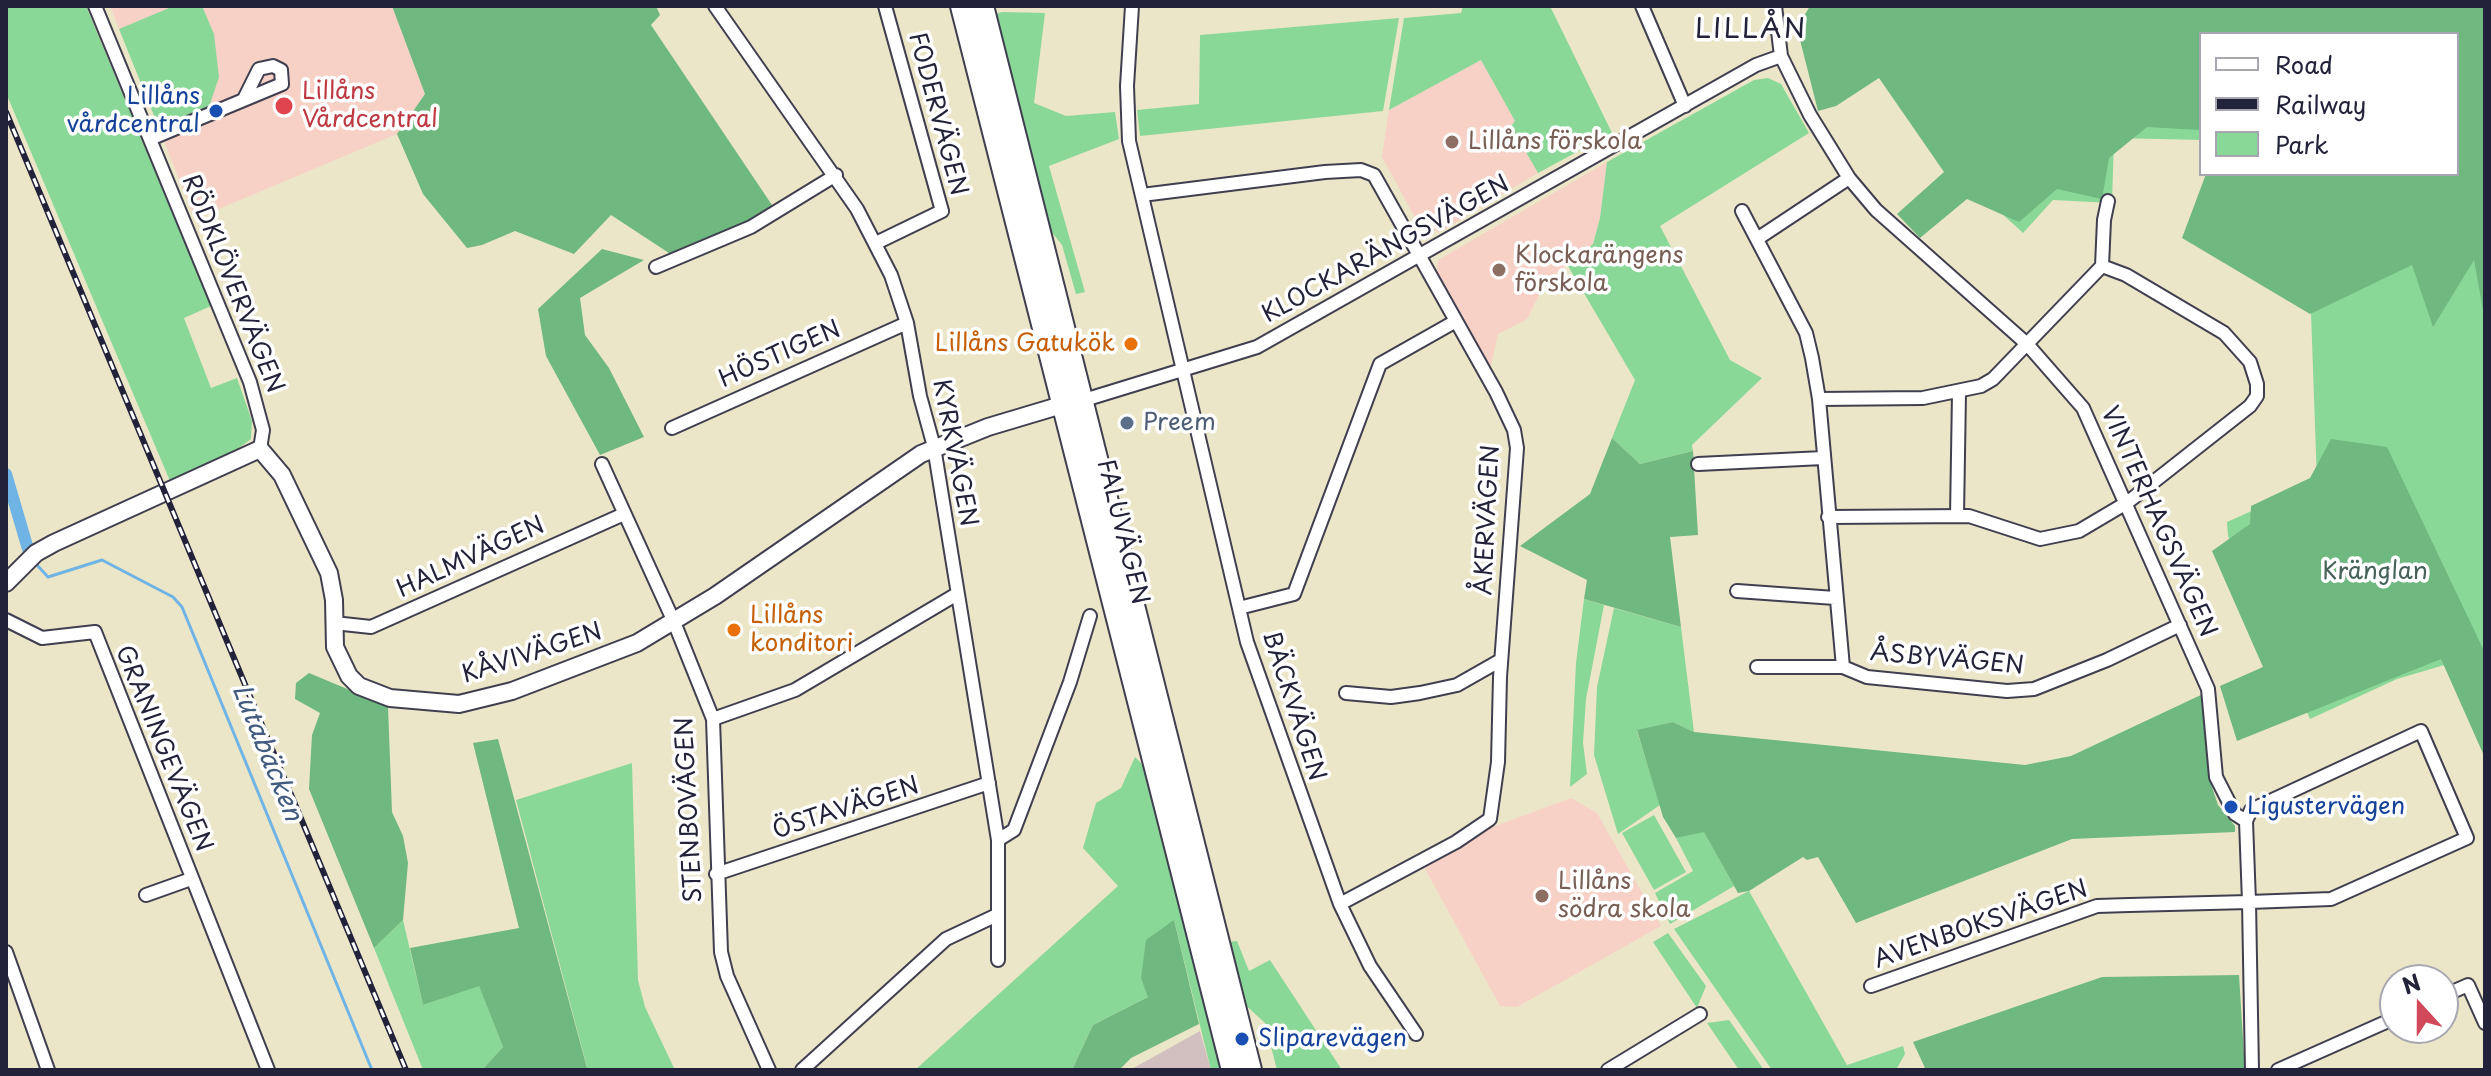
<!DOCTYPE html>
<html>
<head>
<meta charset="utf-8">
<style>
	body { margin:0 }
	#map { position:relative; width:2491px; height:1076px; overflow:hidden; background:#ece6c8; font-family:"Playpen Sans",sans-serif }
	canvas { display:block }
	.frame { position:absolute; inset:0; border:8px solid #22223b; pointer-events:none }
	.legend { position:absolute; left:2199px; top:32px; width:260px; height:144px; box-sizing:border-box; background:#fff; border:2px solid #a7a7b1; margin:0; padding:10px 14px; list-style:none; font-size:24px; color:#22223b }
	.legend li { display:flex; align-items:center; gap:16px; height:40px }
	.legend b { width:40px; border:2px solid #a7a7b1 }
	.north { position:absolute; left:2379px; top:964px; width:80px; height:80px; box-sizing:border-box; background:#fff; border:2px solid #a7a7b1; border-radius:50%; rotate:339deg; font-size:22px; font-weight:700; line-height:32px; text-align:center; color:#22223b }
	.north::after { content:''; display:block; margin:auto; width:28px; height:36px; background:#d1495b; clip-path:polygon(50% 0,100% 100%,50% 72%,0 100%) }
</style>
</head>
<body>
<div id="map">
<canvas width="2491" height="1076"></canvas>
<div class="frame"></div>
<ul class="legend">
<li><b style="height:10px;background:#fff"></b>Road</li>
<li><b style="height:10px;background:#22223b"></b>Railway</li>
<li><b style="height:22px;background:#8ad897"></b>Park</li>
</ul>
<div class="north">N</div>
</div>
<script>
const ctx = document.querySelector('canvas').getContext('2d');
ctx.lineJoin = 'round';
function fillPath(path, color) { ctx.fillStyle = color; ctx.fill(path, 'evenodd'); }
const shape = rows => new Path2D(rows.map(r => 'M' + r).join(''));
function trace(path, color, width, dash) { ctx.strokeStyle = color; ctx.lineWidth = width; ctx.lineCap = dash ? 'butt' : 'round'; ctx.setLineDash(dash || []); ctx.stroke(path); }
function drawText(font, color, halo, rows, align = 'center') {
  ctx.font = font + ' "Playpen Sans",sans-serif'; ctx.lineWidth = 7; ctx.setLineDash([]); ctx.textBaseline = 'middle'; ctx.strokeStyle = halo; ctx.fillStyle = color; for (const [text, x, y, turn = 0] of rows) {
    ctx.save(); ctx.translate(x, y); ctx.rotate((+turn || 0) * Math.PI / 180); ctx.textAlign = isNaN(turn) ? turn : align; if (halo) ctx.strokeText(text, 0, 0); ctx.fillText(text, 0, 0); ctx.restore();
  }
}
fillPath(shape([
	[110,6,392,6,425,94,397,134,195,219],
	[1481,60,1515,121,1511,126,1538,173,1440,232,1420,227,1382,157,1389,110],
	[1607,162,1600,218,1593,244,1546,281,1527,319,1498,334,1489,374,1436,274,1438,260],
	[1571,798,1597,813,1661,926,1517,1007,1500,1006,1424,867,1490,828]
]), '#f7d1c6');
fillPath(shape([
	[1200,1031,1211,1070,1130,1070]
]), '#d2bfbf');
fillPath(shape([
	[6,6,86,6,211,306,184,318,211,388,237,378,252,421,251,439,236,450,170,481,6,93],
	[174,6,202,6,214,34,219,77,209,107,159,128,119,29],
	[1463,6,1550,6,1612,133,1538,173,1511,126,1515,121,1481,60,1389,110,1404,18,1461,13],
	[1843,6,2485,6,2485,722,2458,661,2397,679,2310,719,2228,536,2227,522,2317,482,2311,313,2457,174,2457,34,2201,34,2201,140,2114,138,2112,203,2053,200,2023,233,1952,168],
	[1002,12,1045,13,1034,103,1066,116,1115,112,1119,139,1049,166,1085,292,1076,294,1062,245,1050,230,996,14],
	[1399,18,1383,111,1140,136,1137,110,1199,104,1200,35],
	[1768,78,1781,84,1809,133,1660,226,1730,360,1762,378,1692,445,1693,451,1640,464,1612,438,1635,380,1568,266,1593,244,1600,218,1607,162,1754,80],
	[1584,599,1604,605,1586,699,1583,743,1587,774,1570,787,1576,663],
	[1614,608,1681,627,1694,732,1673,722,1637,731,1660,805,1618,834,1594,755,1597,687],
	[1135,757,1143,765,1226,1070,1211,1070,1174,920,1148,997,1093,1025,1072,1070,915,1070,1118,886,1083,848,1096,803,1121,788],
	[632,763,638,980,645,1007,675,1070,581,1070,587,1067,516,800],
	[1654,815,1686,872,1654,890,1622,833],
	[1704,831,1734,886,1670,924,1655,893,1693,871,1676,838],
	[1749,891,1847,1065,1903,1046,1905,1054,1896,1070,1772,1070,1674,929],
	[403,920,423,1005,479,985,503,1047,482,1070,423,1070,374,948],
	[1668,933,1706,986,1697,1008,1653,942],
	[1237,941,1249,971,1270,960,1342,1070,1277,1070,1265,1023,1241,1001,1227,942],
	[1729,1020,1764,1070,1739,1070,1707,1023]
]), '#8ad897');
fillPath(shape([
	[392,6,656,6,660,15,651,25,774,208,675,257,611,215,574,254,515,231,482,245,467,248,423,194,397,134,425,94],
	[1810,6,2485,6,2485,321,2474,260,2433,327,2412,265,2310,314,2182,238,2206,174,2457,174,2457,34,2201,34,2201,137,2200,130,2147,127,2109,158,2102,199,2057,189,2019,222,1967,199,1920,238,1897,214,1944,172,1879,78,1836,106,1818,111,1797,28],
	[602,249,644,260,580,298,585,335,609,368,644,437,600,455,546,356,538,309],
	[1612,438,1640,464,1693,451,1698,535,1670,537,1681,627,1584,599,1587,580,1520,546,1590,494],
	[2331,439,2387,447,2485,653,2485,758,2441,659,2237,741,2220,686,2263,667,2212,551,2250,524,2251,506,2310,478],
	[309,673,388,706,392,812,403,836,408,863,403,920,374,948,309,789,312,735,320,713,295,699,296,683],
	[2203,694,2211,784,2218,805,2235,826,2235,832,2072,839,1856,923,1818,857,1807,860,1803,857,1749,891,1738,893,1704,832,1676,838,1663,817,1637,730,1673,722,1694,732,2025,765,2071,756],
	[498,739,587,1068,581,1070,482,1070,503,1047,479,986,423,1005,410,948,519,928,473,743],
	[1174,920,1199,1024,1131,1058,1119,1070,1072,1070,1093,1025,1148,997,1141,978,1146,940],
	[2239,975,2245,1070,1926,1070,1913,1042,2102,977]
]), '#6fb880');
trace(shape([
	[37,565,48,577,102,560,173,597,182,607,372,1070]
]), '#6fb4e5', 3);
trace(shape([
	[6,474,28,549]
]), '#6fb4e5', 12);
const street = shape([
	[95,6,250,382,263,430,260,449],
	[715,6,857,209,891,275,907,323,920,396,934,447,998,840,998,960],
	[1132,6,1127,86,1129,141,1247,642,1340,904,1370,966,1416,1034],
	[1642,6,1685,106],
	[1775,6,1781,56,1810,115,1849,178,1876,210,2027,344,2083,408,2208,689,2216,777,2235,814,2246,821],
	[150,139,282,84,281,70,273,66,259,69,244,99],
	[1142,195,1325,172,1361,170,1374,175,1496,392,1514,430,1517,448,1500,677,1498,762,1490,819,1456,842,1340,904],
	[1742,211,1806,333,1812,358,1819,399,1843,667,1867,677,2007,691,2034,689,2107,660,2180,625],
	[1757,239,1849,178],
	[876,243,942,211,885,6],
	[2102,266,2104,220,2108,201],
	[656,267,751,227,836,175],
	[1819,399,1923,398,1981,386,1993,379,2102,266,2126,275,2224,333,2250,362,2257,384,2257,396,2250,406,2128,502,2079,531,2040,539,1969,516,1828,517],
	[1081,401,1257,347,1756,65,1781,56],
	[672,428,907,323],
	[602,464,674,622,713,719,721,952,727,976,769,1070],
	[1698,464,1823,458],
	[1957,516,1959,393],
	[1737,591,1835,598],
	[1239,608,1294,594,1380,364,1456,321],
	[6,620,42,638,95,632,268,1070],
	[334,623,371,627,624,514],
	[1757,667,1843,667],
	[1346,693,1391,697,1420,693,1457,685,1501,660],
	[713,719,795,690,957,594],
	[998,840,1014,830,1070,682,1090,616],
	[716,874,989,783],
	[146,895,191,879],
	[6,952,48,1070],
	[1871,986,2097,906,2129,905,2249,902,2331,899,2467,838,2421,731,2251,810,2246,821,2249,902,2252,1070],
	[2443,996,2468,985,2485,1023],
	[802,1070,946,939,997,915],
	[1608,1070,1700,1014],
	[2278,1070,2395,1018]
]);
const secondary = shape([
	[6,583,36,553,54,543,260,449,282,475,329,573,334,600,335,647,349,676,359,686,390,698,459,704,512,691,637,643,715,596,921,454,988,427,1065,404]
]);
const highway = shape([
	[962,6,1233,1070],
	[982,6,1250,1070]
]);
trace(street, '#403f50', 16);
trace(secondary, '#403f50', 20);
trace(highway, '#403f50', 26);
trace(street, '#fff', 12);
trace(secondary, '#fff', 16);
trace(highway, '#fff', 22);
const rail = shape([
	[6,112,406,1070]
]);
trace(rail, '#22223b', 6);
trace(rail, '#fff', 3, [9]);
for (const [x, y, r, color] of [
	[284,106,10,"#e0444e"],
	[216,111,8,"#1a4fb4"],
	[1452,142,8,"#8d6e63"],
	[1499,270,8,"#8d6e63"],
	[1131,344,8,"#e8710a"],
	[1127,423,8,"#5c6f8a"],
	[734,630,8,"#e8710a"],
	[2231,807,8,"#1a4fb4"],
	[1542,896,8,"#8d6e63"],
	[1242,1039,8,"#1a4fb4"]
]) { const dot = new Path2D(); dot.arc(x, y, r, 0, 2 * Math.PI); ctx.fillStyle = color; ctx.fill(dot); trace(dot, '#fff', 3); }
drawText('24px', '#be3a42', '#fff', [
	["Lillåns",302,92],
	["Vårdcentral",302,120]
], 'left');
drawText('24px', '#164399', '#fff', [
	["Lillåns",200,97,"right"],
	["vårdcentral",200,125,"right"],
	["Ligustervägen",2247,807],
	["Sliparevägen",1258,1039]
], 'left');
drawText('24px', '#22223b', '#fff', [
	["FODERVÄGEN",937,114,75],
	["KLOCKARÄNGSVÄGEN",1386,250,-29],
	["RÖDKLÖVERVÄGEN",232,284,68],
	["HÖSTIGEN",780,355,-24],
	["KYRKVÄGEN",954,453,79],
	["ÅKERVÄGEN",1488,520,-87],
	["VINTERHAGSVÄGEN",2158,522,66],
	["FALUVÄGEN",1122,532,76],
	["HALMVÄGEN",471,558,-25],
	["KÅVIVÄGEN",532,654,-18],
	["ÅSBYVÄGEN",1947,660,5],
	["BÄCKVÄGEN",1293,706,72],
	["GRANINGEVÄGEN",163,749,68],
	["ÖSTAVÄGEN",846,809,-18],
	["STENBOVÄGEN",690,810,-93],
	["AVENBOKSVÄGEN",1981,925,-19]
]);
drawText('24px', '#785e54', '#fff', [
	["Lillåns förskola",1468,142],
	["Klockarängens",1515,256],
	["förskola",1515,284],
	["Lillåns",1558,882],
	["södra skola",1558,910]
], 'left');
drawText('24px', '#c56008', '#fff', [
	["Lillåns Gatukök",1115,344],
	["Lillåns",750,616,"left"],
	["konditori",750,644,"left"]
], 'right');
drawText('24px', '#4e5e75', '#fff', [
	["Preem",1143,423]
], 'left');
drawText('24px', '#46625b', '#fff', [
	["Kränglan",2375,572]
]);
drawText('italic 26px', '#415c7f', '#fff', [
	["Lutabäcken",266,753,68]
]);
ctx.letterSpacing = '2px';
drawText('28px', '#22223b', '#fff', [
	["LILLÅN",1751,30]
]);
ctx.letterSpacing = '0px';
</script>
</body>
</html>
